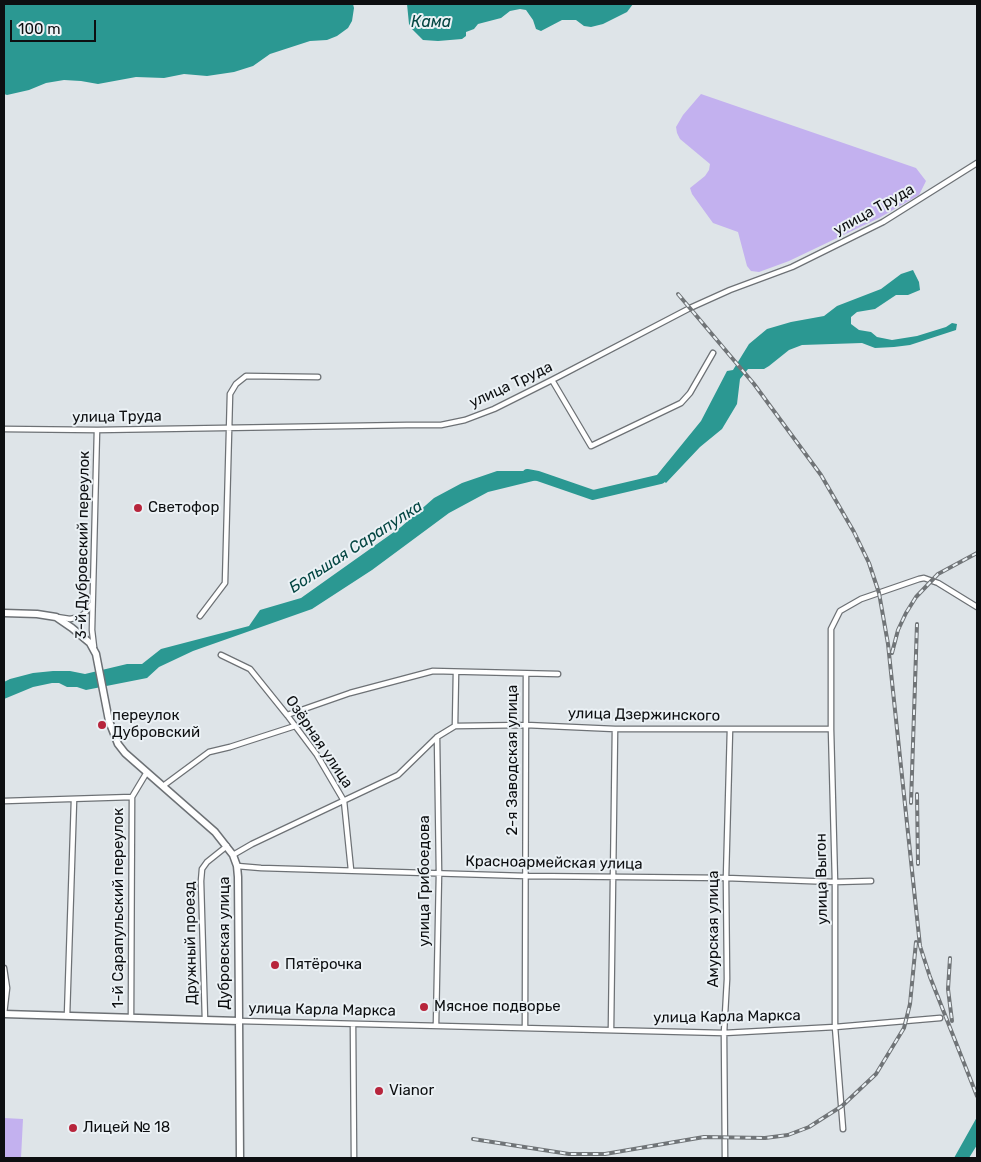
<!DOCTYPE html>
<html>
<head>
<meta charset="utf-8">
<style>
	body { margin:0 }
	#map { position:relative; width:981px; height:1162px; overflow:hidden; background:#dee4e8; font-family:Rubik,sans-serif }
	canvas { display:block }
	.frame { position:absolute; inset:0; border:5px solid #0d0f11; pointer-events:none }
	.scale { position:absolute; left:10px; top:20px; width:86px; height:22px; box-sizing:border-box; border:2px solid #0d0f11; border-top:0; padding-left:6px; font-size:15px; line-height:18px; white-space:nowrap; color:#0d0f11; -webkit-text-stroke:4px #ebf1f5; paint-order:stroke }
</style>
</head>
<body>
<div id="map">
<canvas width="981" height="1162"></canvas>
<div class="frame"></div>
<div class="scale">100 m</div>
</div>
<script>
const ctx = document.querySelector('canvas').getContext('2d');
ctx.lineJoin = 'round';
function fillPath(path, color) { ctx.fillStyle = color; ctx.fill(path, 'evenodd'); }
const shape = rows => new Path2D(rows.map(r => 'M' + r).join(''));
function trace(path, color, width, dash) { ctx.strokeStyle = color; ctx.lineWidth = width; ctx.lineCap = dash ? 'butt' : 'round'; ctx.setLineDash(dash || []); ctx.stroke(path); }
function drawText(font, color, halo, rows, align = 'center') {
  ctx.font = font + ' Rubik,sans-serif'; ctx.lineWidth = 4; ctx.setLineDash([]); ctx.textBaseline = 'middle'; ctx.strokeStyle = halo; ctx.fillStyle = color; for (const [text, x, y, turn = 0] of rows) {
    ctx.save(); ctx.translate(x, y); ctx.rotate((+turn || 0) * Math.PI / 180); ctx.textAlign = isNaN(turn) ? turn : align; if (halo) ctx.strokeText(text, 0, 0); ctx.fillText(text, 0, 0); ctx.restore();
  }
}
fillPath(shape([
	[701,94,916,168,926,181,919,195,879,218,789,261,759,272,751,271,747,266,738,232,713,223,692,194,690,188,705,176,709,170,710,164,680,139,677,133,676,127,683,115],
	[4,1118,23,1119,21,1158,4,1158]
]), '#c3b1ef');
fillPath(shape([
	[4,4,353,4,354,8,352,21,348,28,337,36,327,40,310,41,270,54,253,66,234,72,207,76,184,74,164,78,136,77,98,84,81,81,64,80,46,83,29,90,7,95,4,94],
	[407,4,633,4,627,12,603,24,591,27,584,26,576,20,562,20,541,31,536,29,533,20,526,10,520,9,510,11,501,18,478,24,474,29,466,32,466,36,462,39,438,41,423,40,412,29,409,24],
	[913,270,919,282,920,290,908,295,896,295,875,309,857,312,851,317,851,324,859,330,871,332,877,337,892,340,917,336,946,327,952,323,957,324,956,330,910,345,894,347,875,348,862,343,802,345,789,350,769,366,764,369,748,369,740,379,737,404,722,429,700,447,666,483,657,475,701,421,727,371,733,370,749,344,767,329,791,322,824,316,837,306,881,289,901,274],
	[497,471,525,471,539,475,537,480,488,492,449,513,372,570,312,609,193,651,159,667,147,678,86,690,77,687,67,687,59,683,52,683,33,687,4,699,4,682,10,679,33,673,53,671,70,671,85,674,127,664,142,664,161,649,249,626,260,610,301,598,401,527,434,498,462,483],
	[977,1117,977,1145,969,1158,954,1158]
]), '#2b9892');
trace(shape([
	[527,474,538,476,593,495,661,479,669,469]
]), '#2b9892', 10);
const minor = shape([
	[552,380,591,446,681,403,690,393,713,353],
	[4,429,97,430,407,425,441,425,465,420,494,409,552,380,690,308,730,290,792,267,883,222,977,163],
	[200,616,225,583,230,394,236,384,246,376,318,377],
	[57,617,70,619,80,617,85,613,91,605],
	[94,647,92,630,97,430],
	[221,655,250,669,287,715,317,755,344,801,351,870],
	[287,715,350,693,433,671,558,674],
	[455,726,526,725,615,729,831,729],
	[455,726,456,672],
	[163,786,209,752,230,747,295,726],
	[4,801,132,797],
	[233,855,252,844,398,775,437,737,455,726],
	[237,866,261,868,526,876,726,878,835,882,871,881],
	[4,968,7,988,4,1014],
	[67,1016,74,800],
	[131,1018,132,797,147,772],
	[205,1020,201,881,202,869,207,862,227,846],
	[239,1021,724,1033,835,1027,940,1018],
	[353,1024,354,1158],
	[436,1025,439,873,437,737],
	[525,1027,526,674],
	[611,1029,615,729],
	[843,1129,835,1027,835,882,831,729,831,629,840,611,861,599,919,579,924,578,938,583,977,607],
	[725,1158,724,1033,727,979,726,878,730,729]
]);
const secondary = shape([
	[4,613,37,614,56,617,72,628,90,643,96,654,109,721,118,744,125,753,215,832,233,855,237,866,238,877,240,1158],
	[4,1014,239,1021]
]);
trace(minor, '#6d7175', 7);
trace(secondary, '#6d7175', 9);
trace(minor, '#fff', 4.5);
trace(secondary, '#fff', 6);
const rail = shape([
	[678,294,754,384,821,475,854,532,869,563,879,593,888,644,920,946,930,977,977,1096],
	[892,653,898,630,906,613,916,597,938,574,977,553],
	[917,794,918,864],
	[911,803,917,624],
	[950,958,948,989,952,1021],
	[473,1139,569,1154,605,1154,704,1137,765,1138,788,1135,809,1127,842,1106,876,1074,904,1028,910,1004,916,942]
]);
trace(rail, '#707477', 4);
trace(rail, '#ebf1f5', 2, [5.5]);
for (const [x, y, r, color] of [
	[138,508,5,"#b7253c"],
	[102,725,5,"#b7253c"],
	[275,965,5,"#b7253c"],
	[424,1007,5,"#b7253c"],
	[379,1091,5,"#b7253c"],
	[73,1128,5,"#b7253c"]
]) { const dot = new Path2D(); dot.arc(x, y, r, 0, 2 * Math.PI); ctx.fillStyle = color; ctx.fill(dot); trace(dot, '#ebf1f5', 2); }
drawText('15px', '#0d0f11', '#ebf1f5', [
	["улица Труда",874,210,-29],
	["улица Труда",511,385,-25],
	["улица Труда",117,417,-1],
	["3-й Дубровский переулок",83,545,-89],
	["улица Дзержинского",644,715,1],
	["Озёрная улица",319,742,56],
	["2-я Заводская улица",513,760,-90],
	["Красноармейская улица",554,863,1],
	["улица Выгон",822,879,-91],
	["улица Грибоедова",425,881,-90],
	["1-й Сарапульский переулок",119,908,-90],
	["Амурская улица",714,929,-90],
	["Дружный проезд",191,943,-91],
	["Дубровская улица",225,943,-90],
	["улица Карла Маркса",322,1010,1],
	["улица Карла Маркса",727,1017,-1]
]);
drawText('15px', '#0d0f11', '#ebf1f5', [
	["Светофор",148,508],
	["переулок",112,716],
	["Дубровский",112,733],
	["Пятёрочка",285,965],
	["Мясное подворье",434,1007],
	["Vianor",389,1091],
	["Лицей № 18",83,1128]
], 'left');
drawText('italic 16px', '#044642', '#ebf1f5', [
	["Кама",431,22],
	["Большая Сарапулка",356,547,-33]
]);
</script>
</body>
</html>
